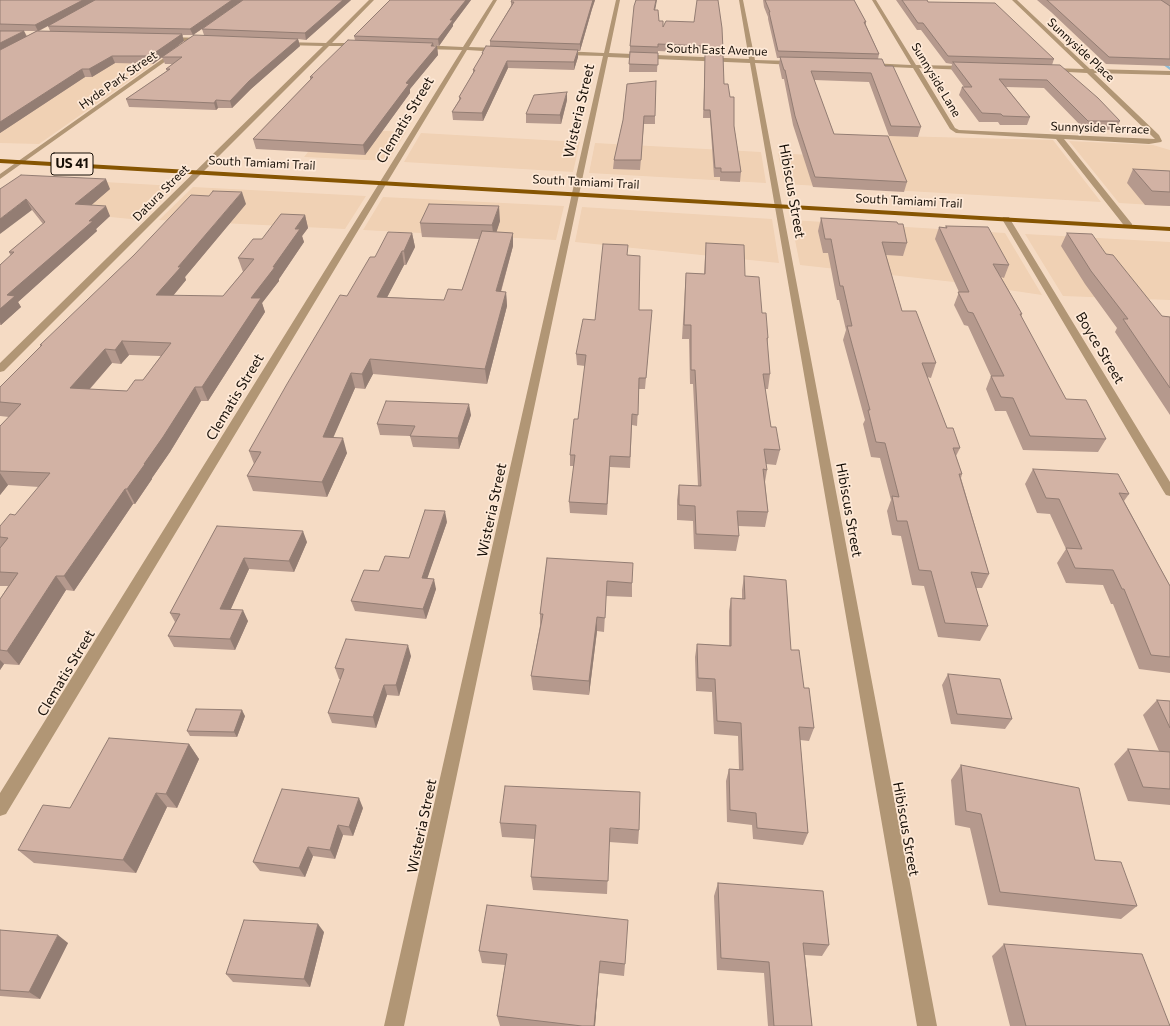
<!DOCTYPE html>
<html>
<head>
<meta charset="utf-8">
<style>
	body { margin:0 }
	canvas { display:block; background:#f5dbc4 }
</style>
</head>
<body>
<canvas width="1170" height="1026"></canvas>
<script>
const ctx = document.querySelector('canvas').getContext('2d');
ctx.lineJoin = 'round';
function fillPath(path, color) { ctx.fillStyle = color; ctx.fill(path, 'evenodd'); }
const shape = rows => new Path2D(rows.map(r => 'M' + r).join(''));
function trace(path, color, width, dash) { ctx.strokeStyle = color; ctx.lineWidth = width; ctx.lineCap = dash ? 'butt' : 'round'; ctx.setLineDash(dash || []); ctx.stroke(path); }
function drawText(font, color, halo, rows, align = 'center') {
  ctx.font = font + ' Commissioner,sans-serif'; ctx.lineWidth = 3.5; ctx.setLineDash([]); ctx.textBaseline = 'middle'; ctx.strokeStyle = halo; ctx.fillStyle = color; for (const [text, x, y, turn = 0] of rows) {
    ctx.save(); ctx.translate(x, y); ctx.rotate((+turn || 0) * Math.PI / 180); ctx.textAlign = isNaN(turn) ? turn : align; if (halo) ctx.strokeText(text, 0, 0); ctx.fillText(text, 0, 0); ctx.restore();
  }
}
fillPath(shape([
	[186,41,39,144,0,143,0,59],
	[327,128,406,132,388,161,304,157],
	[421,133,580,142,573,172,404,162],
	[856,135,1053,140,1101,202,784,184,778,153,855,158],
	[1069,141,1153,145,1170,150,1170,206,1119,203],
	[595,143,761,152,766,183,589,173],
	[86,181,176,186,141,220,49,211],
	[193,187,366,196,345,229,159,220],
	[383,197,564,206,556,240,363,230],
	[582,207,772,219,779,263,575,242],
	[791,220,1005,233,1042,295,954,282,800,265],
	[1025,234,1170,242,1170,300,1063,296]
]), '#f0d1b4');
fillPath(shape([
	[1158,59,1160,59,1170,67,1170,70,1158,61,1158,59]
]), '#8cbcd8');
fillPath(shape([
	[369,0,374,0,332,43,359,43,362,45,361,46,329,46,4,371,0,372,0,363,323,46,283,45,281,44,281,42,326,43,369,0],
	[493,0,497,0,469,47,499,48,502,50,499,52,467,50,6,814,0,816,0,793,462,50,421,49,418,47,421,45,463,47,493,0],
	[616,0,620,0,609,53,749,59,739,0,743,0,755,60,794,61,797,63,794,65,755,63,937,1026,917,1026,750,63,608,57,404,1026,384,1026,603,56,563,55,560,53,563,51,604,53,616,0],
	[872,0,876,0,916,65,966,66,969,68,966,70,919,68,955,128,959,130,1155,139,1087,73,1049,71,1048,70,1051,68,1084,69,1012,0,1017,0,1090,69,1170,71,1170,75,1094,73,1159,135,1162,141,1161,142,1149,144,1064,139,1132,224,1132,228,1126,228,1056,139,956,133,950,129,913,68,867,66,867,64,869,63,911,65,872,0],
	[165,37,205,38,208,40,205,42,167,40,164,38,165,37],
	[175,50,180,51,0,179,0,174,175,50],
	[1003,217,1009,217,1010,219,1170,482,1170,496,1166,495,1164,492,1002,219,1003,217]
]), '#b19675');
fillPath(shape([
	[0,159,1170,227,1170,231,0,163,0,159]
]), '#865502');
fillPath(shape([
	[0,0,351,0,306,40,298,39,300,46,251,89,232,108,218,108,216,110,129,107,126,99,167,71,166,69,172,64,165,64,162,57,153,64,115,63,92,77,85,77,0,133],
	[211,23,202,29,204,35,178,46,183,35,193,35],
	[48,26,50,31,39,31],
	[24,31,36,31,27,36],
	[390,0,471,0,453,24,453,26,439,46,434,45,434,46,437,46,438,55,410,89,410,93,365,155,256,149,253,139,310,80,310,77,355,40,354,36],
	[512,0,595,0,592,9,580,51,578,51,578,57,574,70,508,68,483,121,453,120,452,112,459,100,459,97,473,73,473,70,482,55,482,53,490,46,490,41,511,6,511,2],
	[763,0,854,0,866,22,866,25,879,54,878,59,885,66,921,127,918,137,889,136,869,82,814,80,834,134,907,182,904,192,813,187,793,125,784,79,782,79,779,65,780,58,777,58,768,19,768,17,764,7],
	[896,0,927,0,928,2,1054,59,1052,65,1120,121,1116,130,1084,129,1044,88,1006,87,1030,117,1027,125,1000,125,998,122,979,122,959,95,962,87,964,87,951,69,952,64,946,63,921,30,917,30],
	[1037,0,1170,0,1170,66,1106,64,1051,12],
	[655,10,659,21,663,27,723,50,722,55,724,84,734,126,741,172,740,182,720,181,720,177,714,177,710,118,703,118,705,56,705,53,658,51,657,72,629,72,630,46],
	[627,84,655,116,655,124,644,124,640,170,613,169,614,160,623,120],
	[567,100,561,124,526,123,526,114],
	[1133,169,1170,171,1170,206,1145,205,1127,183],
	[0,189,110,189,91,205,110,216,96,229,97,231,18,302,21,307,1,325,0,325,0,265,11,256,9,252,43,224,32,210],
	[246,204,185,277,186,280,173,296,223,296,243,272,238,258,262,239,305,215,308,228,302,236,304,242,279,279,279,281,262,303,265,312,208,401,201,401,170,452,152,478,152,479,135,504,133,504,74,591,66,590,19,665,4,664,0,670,0,599,8,586,0,586,0,526,15,515,39,487,8,485,0,495,0,426,9,417,0,416,0,387,41,346,40,345],
	[129,355,161,356,143,380,127,391,90,389,112,363,121,364],
	[821,218,898,224,907,243,903,256,886,255,902,311,936,363,931,378,927,377,947,428,960,448,956,456,962,474,961,478,989,574,982,588,976,588,988,626,980,641,938,637,924,586,912,585,901,536,892,535,887,511,891,500,880,458,871,457,863,424,865,420,843,340,846,330,839,300,837,300,828,253,823,253,818,231],
	[500,221,496,232,513,233,513,246,501,292,506,292,507,306,487,384,373,374,365,389,355,388,333,437,347,453,327,497,253,491,247,476,254,464,249,451,347,296,375,257,412,233,415,247,406,265,404,265,387,297,444,300,462,290,479,239,422,237,420,223],
	[946,226,1009,265,1004,278,1001,277,1022,314,1021,317,1066,399,1106,439,1098,452,1023,450,1006,411,995,411,986,389,991,376,968,326,964,325,954,305,959,292,935,239,939,227,945,228],
	[1067,233,1106,254,1162,316,1170,317,1170,415,1115,332,1117,328,1085,284,1061,246],
	[706,243,745,276,762,313,768,338,767,344,770,374,768,389,765,389,771,427,780,450,776,465,766,464,767,470,765,482,768,512,765,527,738,526,739,536,736,551,694,549,693,521,677,520,677,500,679,485,698,486,693,384,690,384,689,339,682,339,685,287,686,273,704,274,705,257],
	[627,255,639,310,651,321,645,389,639,389,637,426,632,425,630,468,610,467,607,515,570,513,569,502,574,466,570,466,570,455,578,419,585,366,577,365,576,354,595,320],
	[471,415,459,449,413,447,410,436,380,435,377,424],
	[1033,469,1129,494,1124,501,1170,586,1170,673,1139,669,1113,604,1111,604,1103,585,1066,583,1057,563,1066,549,1050,514,1037,513,1025,484],
	[447,522,427,578,436,589,426,619,355,611,351,601,379,571,409,558],
	[217,526,307,542,294,572,249,569,230,610,248,621,235,650,174,647,168,636,175,622,170,613],
	[547,558,632,583,632,597,606,596,604,632,597,631,589,695,533,690,531,676,540,626,540,614],
	[744,576,791,650,804,688,814,728,809,741,800,740,808,833,803,845,753,839,752,825,727,822,726,781,729,769,739,770,738,736,714,734,712,692,696,691,695,657,697,644,729,646,729,611,731,598,742,599,742,590],
	[411,656,399,696,387,695,376,728,332,723,328,713,341,679,339,679,335,668],
	[948,674,1012,719,1005,729,951,724,942,685],
	[1157,700,1170,701,1170,805,1128,801,1114,764,1128,749,1159,751,1143,715],
	[245,716,237,737,190,736,187,731],
	[189,744,199,759,177,808,167,807,136,873,34,863,18,850,70,808],
	[961,765,1095,860,1137,906,1121,919,988,905,970,828,955,825,951,780],
	[363,808,353,836,343,835,335,859,313,856,305,877,260,871,253,862],
	[500,823,639,830,638,844,609,842,607,894,533,890,531,877,535,839,502,837],
	[718,883,829,945,822,956,805,955,812,1026,768,1026,764,973,717,970,714,896],
	[487,905,625,964,624,976,599,973,595,1026,500,1026,497,1016,505,965,482,963,479,951],
	[0,930,68,943,40,999,0,996],
	[324,932,310,987,233,982,226,974],
	[1004,944,1170,1026,1010,1026,992,956]
]), '#b5998d');
fillPath(shape([
	[83,0,98,0,38,31,35,25],
	[232,0,243,0,193,35,190,29],
	[343,0,351,0,306,40,305,33],
	[466,0,471,0,453,24,453,26,439,46,438,39,450,20],
	[593,0,595,0,592,9,580,51,580,44],
	[656,0,657,0,654,16,654,10],
	[24,31,27,38,0,52,0,43],
	[182,34,184,41,153,64,150,56],
	[298,39,300,46,251,89,232,108,230,101,249,81],
	[433,43,434,50,437,46,438,55,410,89,410,93,365,155,363,145],
	[578,50,578,57,574,70,574,62],
	[112,56,115,63,92,77,89,69],
	[507,61,508,68,483,121,482,113],
	[82,69,85,77,0,133,0,122],
	[567,92,567,100,561,124,560,115],
	[216,100,218,108,216,110,214,103],
	[106,179,110,189,80,215,75,204],
	[242,192,246,204,185,277,186,280,162,309,156,295,178,267],
	[26,199,32,210,0,234,0,219],
	[106,206,110,216,96,229,97,231,18,302,21,307,1,325,0,322,0,309,7,295,89,221],
	[499,206,500,221,494,240,492,225],
	[305,215,308,228,302,236,304,242,279,279,279,281,262,303,265,312,208,401,202,387,251,298,295,229],
	[412,233,415,247,406,265,404,251],
	[513,233,513,246,497,305,496,291],
	[402,251,404,265,380,311,377,297],
	[506,292,507,306,487,384,485,369],
	[122,341,129,355,121,364,115,350],
	[105,349,112,363,78,402,70,388],
	[370,359,373,374,365,389,362,374],
	[351,373,355,388,327,452,323,437],
	[195,387,201,401,170,452,152,478,152,479,135,504,127,489],
	[469,404,471,415,459,449,458,438],
	[343,438,347,453,327,497,322,482],
	[0,473,8,485,0,495],
	[125,489,133,504,74,591,64,576],
	[445,511,447,522,424,588,422,578],
	[303,531,307,542,294,572,289,561],
	[244,558,249,569,226,620,220,609],
	[56,576,66,590,19,665,7,651],
	[434,579,436,589,426,619,423,609],
	[243,610,248,621,235,650,230,639],
	[597,617,597,631,589,695,589,681],
	[408,645,411,656,399,696,396,685],
	[0,660,4,664,0,670],
	[384,685,387,695,376,728,373,717],
	[242,710,245,716,237,737,234,732],
	[189,744,199,759,177,808,166,794],
	[156,793,167,807,136,873,123,860],
	[359,798,363,808,353,836,349,827],
	[338,825,343,835,335,859,330,850],
	[308,847,313,856,305,877,299,868],
	[318,924,324,932,310,987,304,979],
	[58,935,68,943,40,999,29,992],
	[600,961,595,1026,594,1026]
]), '#937d73');
const building = shape([
	[0,0,83,0,35,25,0,24,0,0],
	[95,0,232,0,190,29,48,26,95,0],
	[243,0,343,0,305,33,202,29,243,0],
	[390,0,466,0,450,20,453,20,438,39,354,36,390,0],
	[512,0,593,0,580,44,490,41,514,2,511,2,512,0],
	[636,0,656,0,654,10,658,10,659,21,663,21,663,27,666,21,694,22,697,0,718,0,722,28,723,50,705,49,705,46,658,44,658,47,630,46,634,6,636,0],
	[765,0,854,0,866,22,864,22,879,54,778,51,769,12,770,12,765,0],
	[902,0,927,0,928,2,995,3,1054,59,948,56,923,23,918,23,902,0],
	[1047,0,1161,0,1170,6,1170,59,1109,57,1047,0],
	[0,31,24,31,0,43,0,31],
	[37,31,182,34,150,56,112,56,89,69,82,69,0,122,0,50,37,31],
	[194,35,298,39,249,81,230,101,216,100,214,103,126,99,170,69,166,69,182,57,162,57,194,35],
	[348,40,433,43,431,46,437,46,406,83,409,84,363,145,253,139,313,77,310,77,348,40],
	[486,46,578,50,574,62,507,61,482,113,452,112,461,98,459,97,475,70,473,70,483,53,482,53,486,46],
	[630,52,658,53,658,65,629,64,630,52],
	[705,54,723,55,724,84,728,84,730,97,734,97,734,126,741,172,721,172,721,168,715,168,710,110,704,110,705,54],
	[780,57,882,59,885,66,893,66,921,127,891,126,871,73,811,71,834,134,888,136,907,182,815,177,795,116,785,70,784,70,780,57],
	[953,62,1060,65,1098,98,1120,121,1088,121,1047,80,999,79,1030,117,1003,116,1001,114,982,113,962,87,972,87,953,62],
	[656,81,655,116,644,116,641,160,614,160,623,120,627,84,656,81],
	[567,92,560,115,526,114,534,95,567,92],
	[1133,169,1170,171,1170,192,1152,191,1133,169],
	[21,175,106,179,75,204,106,206,89,221,93,221,7,295,15,296,0,309,0,265,14,252,9,252,45,222,26,199,0,219,0,189,21,175],
	[213,191,242,192,178,267,181,267,156,295,223,296,254,259,238,258,253,239,262,239,281,214,305,215,295,229,300,229,273,267,275,267,251,298,261,298,202,387,195,387,163,437,144,464,145,464,127,489,125,489,64,576,56,576,7,651,0,650,0,599,18,573,0,572,0,548,8,538,0,537,0,526,10,514,15,515,50,473,0,471,0,426,21,404,0,402,0,387,42,345,40,345,134,255,191,195,209,196,213,191],
	[122,341,171,343,143,380,135,380,127,391,70,388,105,349,115,350,122,341],
	[429,204,499,206,492,225,420,223,429,204],
	[821,218,897,222,898,224,903,224,907,243,882,242,902,311,916,311,936,363,922,363,947,428,953,428,960,448,953,448,962,474,959,474,989,574,971,572,988,626,945,623,931,571,919,570,907,521,897,521,892,496,899,497,885,443,876,442,868,410,870,410,847,326,852,326,843,286,840,286,831,239,825,239,821,218],
	[946,226,988,227,1009,265,993,264,1022,314,1020,314,1066,399,1086,400,1106,439,1030,436,1013,398,1001,397,991,376,1004,376,973,313,968,312,958,292,969,292,939,227,947,228,946,226],
	[482,231,513,233,496,291,506,292,485,369,370,359,362,374,351,373,323,437,343,438,322,482,247,476,261,452,249,451,287,384,340,295,347,296,370,257,375,257,388,232,412,233,404,251,402,251,377,297,444,300,448,289,462,290,482,231],
	[1067,233,1092,234,1106,254,1113,255,1162,316,1170,317,1170,388,1123,319,1128,319,1091,271,1067,233],
	[706,243,744,245,745,276,759,277,762,313,766,313,768,338,767,338,770,374,763,374,771,427,776,427,780,450,764,449,767,470,763,469,768,512,737,511,739,536,696,534,695,506,679,505,679,485,701,486,695,370,691,370,691,325,684,325,686,273,705,274,706,243],
	[603,244,628,245,627,255,640,256,639,310,652,310,646,378,639,378,638,415,632,414,630,457,610,456,607,504,569,502,575,455,570,455,574,419,578,419,586,355,576,354,583,319,595,320,603,244],
	[386,401,469,404,458,438,410,436,415,426,377,424,386,401],
	[1033,469,1118,474,1129,494,1119,493,1170,586,1170,657,1151,655,1124,589,1122,589,1113,570,1075,568,1066,548,1082,549,1059,499,1046,498,1033,469],
	[425,510,445,511,422,578,434,579,423,609,351,601,364,570,379,571,385,556,409,558,425,510],
	[217,526,303,531,289,561,244,558,220,609,243,610,230,639,168,636,180,614,170,613,217,526],
	[547,558,633,563,632,583,607,581,605,618,597,617,589,681,531,676,543,614,540,614,547,558],
	[744,576,786,580,791,650,799,650,804,688,809,688,814,728,799,727,808,833,757,828,756,813,730,810,729,769,743,770,741,723,717,721,715,679,698,678,697,644,731,646,731,598,745,599,744,576],
	[346,639,408,645,396,685,384,685,373,717,328,713,344,669,335,668,346,639],
	[948,674,1000,679,1012,719,957,714,948,674],
	[1157,700,1170,701,1170,728,1157,700],
	[196,709,242,710,234,732,187,731,196,709],
	[109,738,189,744,166,794,156,793,123,860,18,850,43,805,70,808,109,738],
	[1128,749,1170,752,1170,789,1143,787,1128,749],
	[961,765,1079,788,1095,860,1121,862,1137,906,1000,892,981,814,966,811,961,765],
	[505,786,640,792,639,830,610,828,608,881,531,877,536,825,500,823,505,786],
	[282,789,359,798,349,827,338,825,330,850,308,847,299,868,253,862,282,789],
	[718,883,823,891,829,945,803,943,812,1026,774,1026,769,962,721,958,718,883],
	[487,905,628,920,625,964,600,961,594,1026,582,1026,497,1016,507,954,479,951,487,905],
	[244,920,318,924,304,979,226,974,244,920],
	[0,930,58,935,29,992,0,990,0,930],
	[1004,944,1142,954,1170,1026,1026,1026,1004,944]
]);
fillPath(building, '#d2b2a4');
trace(building, '#937d73', 1);
drawText('12px', '#170f07', '#fee9d7', [
	["South East Avenue",717,50,2],
	["Sunnyside Place",1081,50,43],
	["Hyde Park Street",118,80,-35],
	["Sunnyside Lane",936,80,59],
	["Sunnyside Terrace",1100,128,2],
	["South Tamiami Trail",262,163,3],
	["South Tamiami Trail",586,182,3],
	["Datura Street",161,193,-45],
	["South Tamiami Trail",909,201,3]
]);
for (const [x, y, w] of [
	[72,164,42]
]) { const box = new Path2D(); box.roundRect(x - w / 2, y - 11, w, 22, 3); ctx.fillStyle = '#fee9d7'; ctx.fill(box); trace(box, '#170f07', 1); }
drawText('bold 13px', '#170f07', null, [
	["US 41",72,164]
]);
drawText('14px', '#170f07', '#fee9d7', [
	["Wisteria Street",579,111,-77],
	["Clematis Street",405,120,-59],
	["Hibiscus Street",792,191,80],
	["Boyce Street",1100,348,59],
	["Clematis Street",235,397,-59],
	["Wisteria Street",492,510,-78],
	["Hibiscus Street",849,510,80],
	["Clematis Street",66,673,-59],
	["Wisteria Street",422,826,-78],
	["Hibiscus Street",906,829,80]
]);
</script>
</body>
</html>
